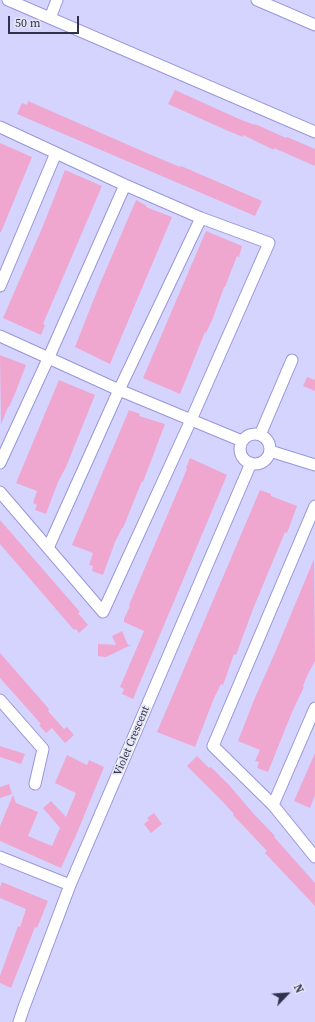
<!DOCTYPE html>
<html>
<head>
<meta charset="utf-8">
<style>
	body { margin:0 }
	#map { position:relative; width:315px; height:1022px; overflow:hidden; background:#d4d4ff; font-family:"Source Serif 4",serif }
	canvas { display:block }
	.north { position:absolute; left:267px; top:974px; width:40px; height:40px; -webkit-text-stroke:3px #e4e4f3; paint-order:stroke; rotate:65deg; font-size:11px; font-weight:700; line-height:16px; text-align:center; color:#31314c }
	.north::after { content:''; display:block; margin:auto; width:14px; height:18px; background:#31314c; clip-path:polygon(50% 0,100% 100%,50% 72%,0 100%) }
	.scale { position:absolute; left:8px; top:16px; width:71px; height:18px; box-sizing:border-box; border:2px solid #31314c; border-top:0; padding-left:5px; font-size:12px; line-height:14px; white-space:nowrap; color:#31314c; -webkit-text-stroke:3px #e4e4f3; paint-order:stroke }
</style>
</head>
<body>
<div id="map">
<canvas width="315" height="1022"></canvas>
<div class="north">N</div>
<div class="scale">50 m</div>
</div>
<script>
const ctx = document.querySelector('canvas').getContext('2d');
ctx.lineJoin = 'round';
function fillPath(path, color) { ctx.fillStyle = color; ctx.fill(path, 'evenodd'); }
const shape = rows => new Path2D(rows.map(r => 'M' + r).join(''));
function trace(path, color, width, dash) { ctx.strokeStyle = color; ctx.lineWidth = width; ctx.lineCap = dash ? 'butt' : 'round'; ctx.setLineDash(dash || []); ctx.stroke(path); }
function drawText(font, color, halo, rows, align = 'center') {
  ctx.font = font + ' "Source Serif 4",serif'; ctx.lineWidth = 3.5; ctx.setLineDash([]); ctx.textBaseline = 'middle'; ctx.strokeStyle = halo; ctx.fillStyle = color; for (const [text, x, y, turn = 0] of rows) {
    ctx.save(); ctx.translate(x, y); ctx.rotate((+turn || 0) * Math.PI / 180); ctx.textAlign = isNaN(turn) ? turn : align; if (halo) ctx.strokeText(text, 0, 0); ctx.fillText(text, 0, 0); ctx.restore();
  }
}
fillPath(shape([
	[175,90,239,119,255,125,255,124,286,138,287,137,315,149,315,166,274,148,274,150,243,135,243,137,226,130,168,104],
	[28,101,149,154,180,167,181,166,262,201,255,216,17,114,22,103,27,105],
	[0,143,32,157,1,232,0,232],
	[65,170,102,186,43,324,45,325,41,335,3,318,43,226],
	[136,200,147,206,146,207,172,217,110,364,75,347,99,286],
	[206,231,242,246,239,257,237,256,225,287,224,287,213,318,206,333,205,332,180,394,143,378],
	[0,355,26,365,16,391,9,407,8,407,1,425],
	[307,377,315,380,315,391,303,386],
	[59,380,95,395,66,467,58,482,46,514,35,510,37,505,33,503,37,491,16,483],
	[129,410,140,414,139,416,165,424,143,482,142,481,123,528,122,528,115,542,103,575,92,571,93,566,89,565,93,553,72,545],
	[190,458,227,475,133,699,122,694,124,689,120,687,144,631,124,622,124,619,130,606,129,605,187,469,186,468],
	[260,490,271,494,271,496,297,506,287,533,285,532,253,609,236,655,234,654,223,685,221,684,214,698,195,747,157,732],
	[0,520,80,612,78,613,88,625,79,633,76,629,74,630,0,544],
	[314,559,315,661,307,676,303,686,304,687,292,712,268,772,257,768,259,762,255,761,260,750,238,741,254,700,274,655],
	[122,631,128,645,131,645,106,657,98,656,98,644,116,645,112,636],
	[0,653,49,709,48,711,64,729,67,727,74,735,65,743,52,728,46,733,39,725,41,724,0,678],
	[0,746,25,754,21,764,0,757],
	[315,753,315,795,310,808,294,801],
	[67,755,87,765,89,760,104,767,77,833,61,868,0,841,0,826,13,795,16,803,38,812,28,836,52,846,60,828,43,808,51,801,66,817,76,793,55,783],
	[197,756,209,768,211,767,230,786,252,812,275,836,274,837,315,883,315,906,265,853,267,851,233,815,234,814,223,802,187,766],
	[9,784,12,794,0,798,0,787],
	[154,813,162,824,151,833,144,824,149,820,147,818],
	[2,882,48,901,37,928,35,927,11,988,0,983,0,976,18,926,20,927,26,909,0,898,0,887]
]), '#efa7cf');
const minor = shape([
	[8,0,315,132],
	[257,0,315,25],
	[50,18,57,0],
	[0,127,125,185,201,218,269,243,191,420,103,612,0,492],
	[0,286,56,153],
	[0,336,119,390,242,441],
	'240 449a15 15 0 1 1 30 0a15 15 0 1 1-30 0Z',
	[260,435,292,360],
	[270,451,315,465],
	[0,463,48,359,125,185],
	[315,506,213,746,273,805,315,857],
	[48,548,119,390,201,218],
	[0,700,43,749,35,784],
	[273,805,315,708],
	[0,857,70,885],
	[19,1022,24,1007,70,885,251,463]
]);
trace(minor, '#9896da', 13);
trace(minor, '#fff', 11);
drawText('11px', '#31314c', '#e4e4f3', [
	["Violet Crescent",132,741,-67]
]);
</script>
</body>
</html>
